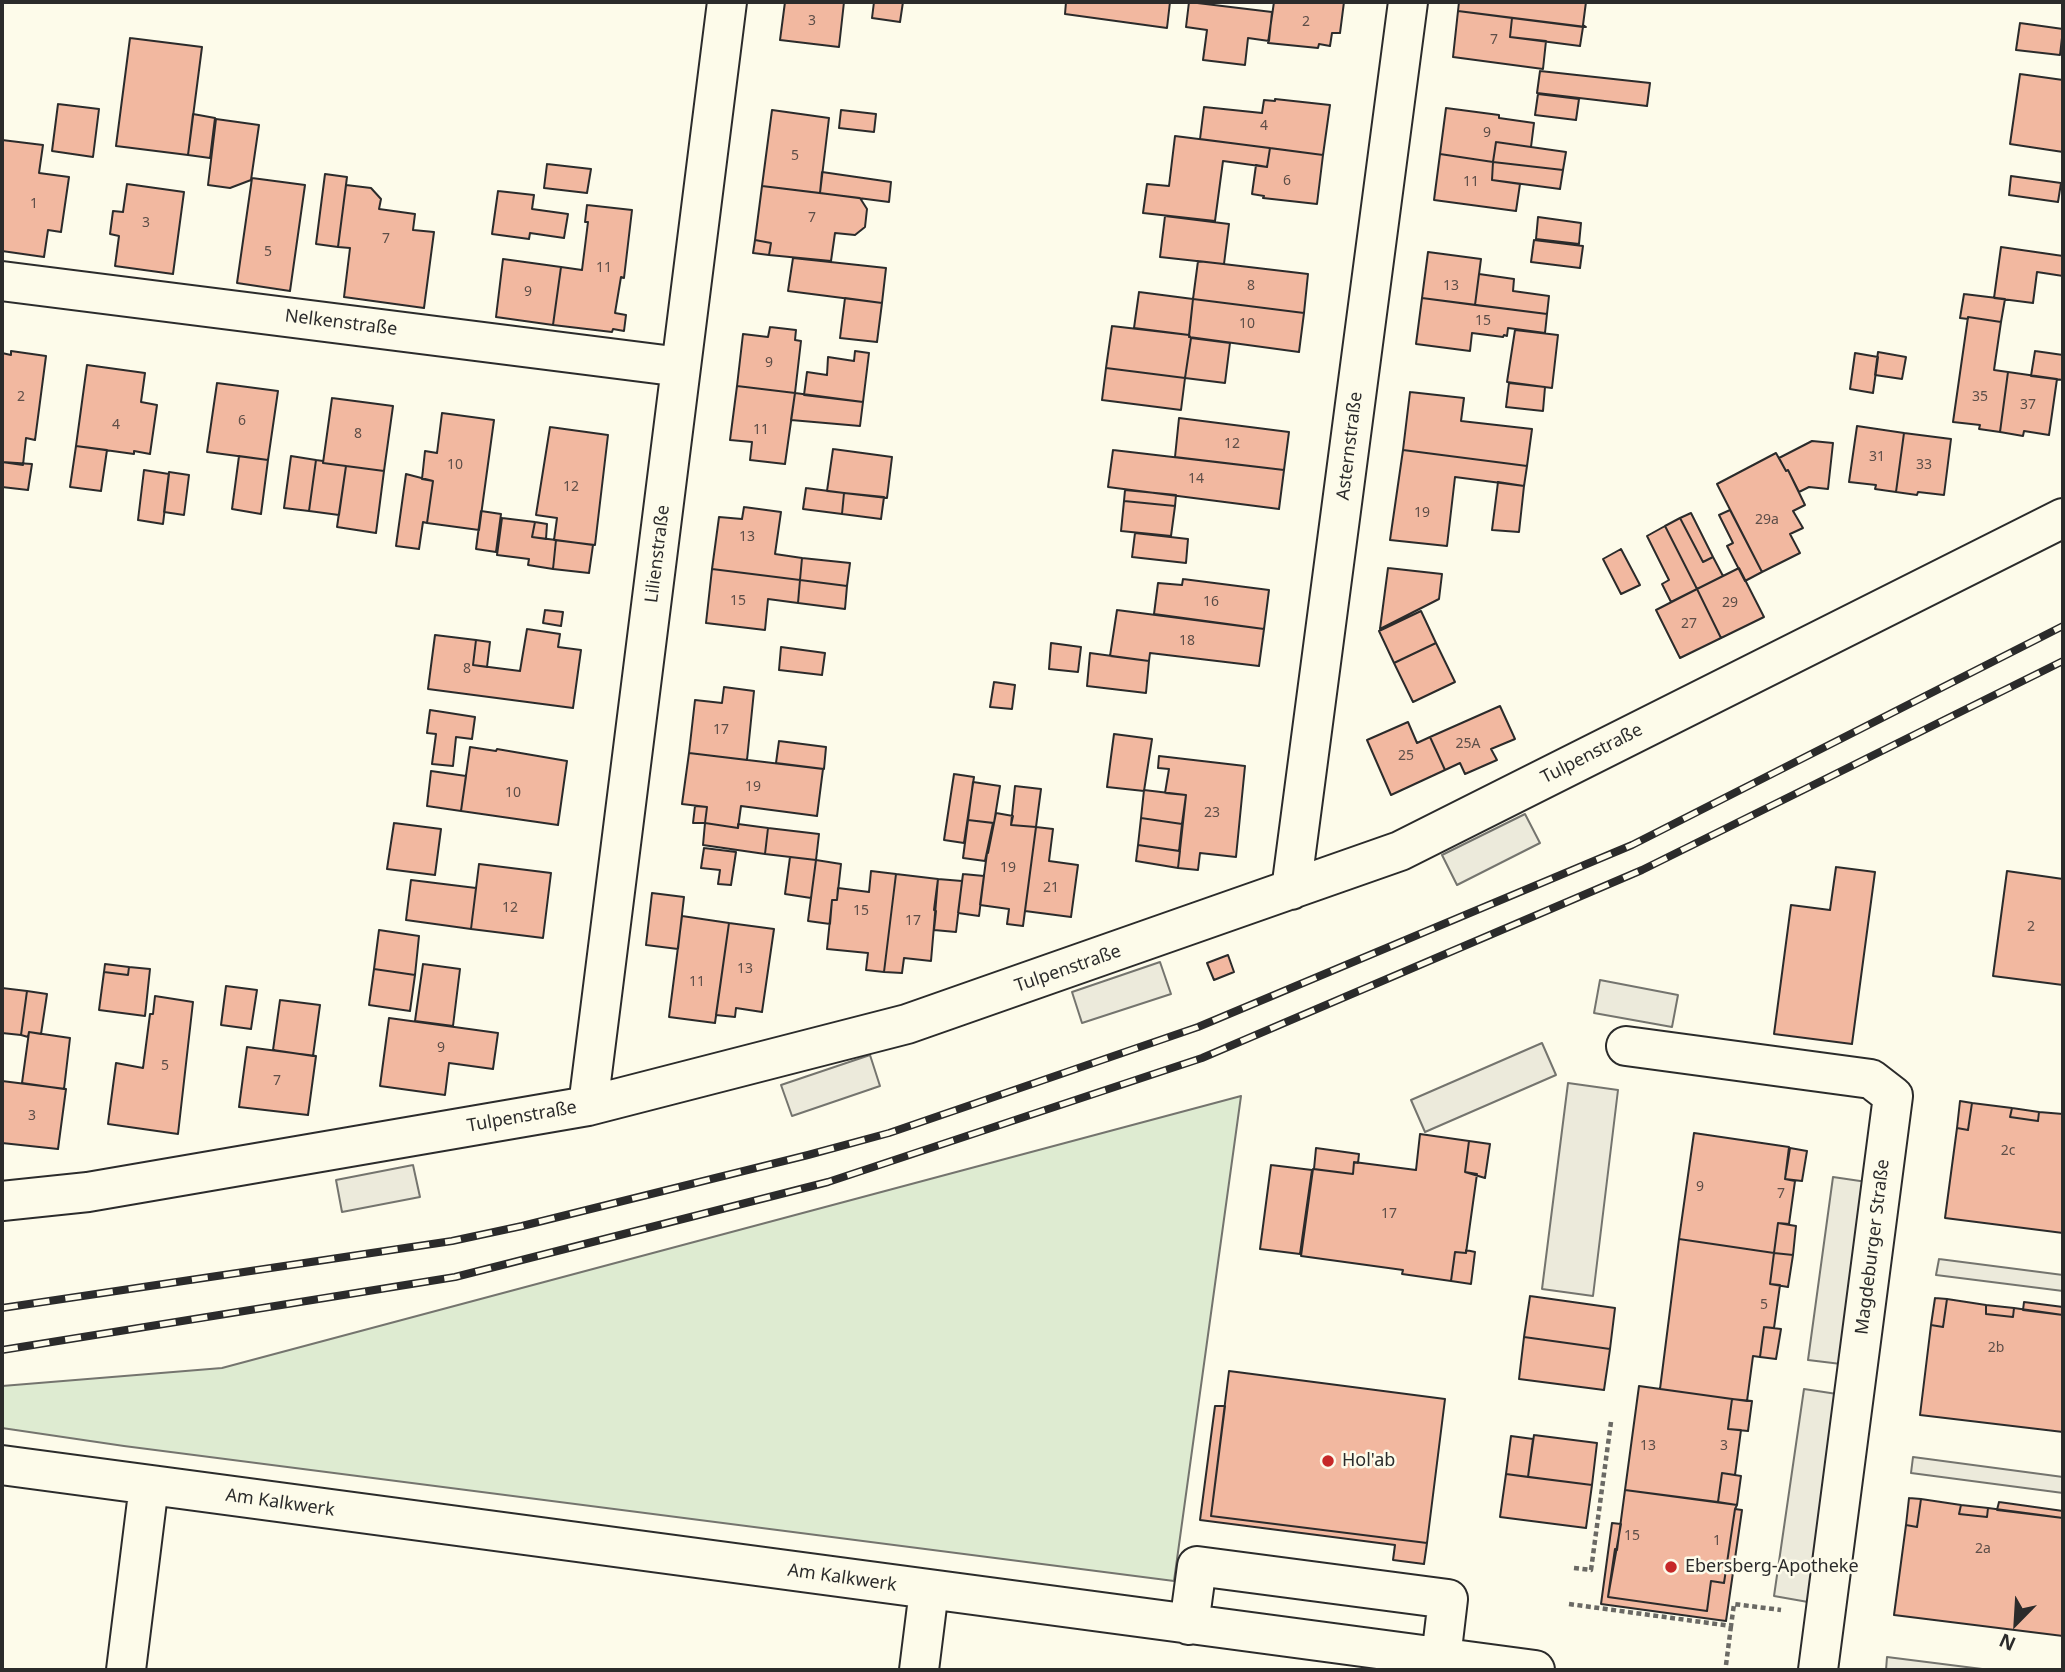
<!DOCTYPE html>
<html>
<head>
<meta charset="utf-8">
<style>
	body { margin:0 }
	#map { position:relative; width:2065px; height:1672px; overflow:hidden; background:#fdfbea; font-family:"Noto Sans",sans-serif }
	canvas { display:block }
	.frame { position:absolute; inset:0; border:4px solid #2b2b2b; pointer-events:none }
	.north { position:absolute; left:1981px; top:1588px; width:70px; height:70px; -webkit-text-stroke:5px #fdfbea; paint-order:stroke; rotate:204deg; font-size:19px; font-weight:700; line-height:28px; text-align:center; color:#2b2b2b }
	.north::after { content:''; display:block; margin:auto; width:24px; height:32px; background:#2b2b2b; clip-path:polygon(50% 0,100% 100%,50% 72%,0 100%) }
</style>
</head>
<body>
<div id="map">
<canvas width="2065" height="1672"></canvas>
<div class="frame"></div>
<div class="north">N</div>
</div>
<script>
const ctx = document.querySelector('canvas').getContext('2d');
ctx.lineJoin = 'round';
function fillPath(path, color) { ctx.fillStyle = color; ctx.fill(path, 'evenodd'); }
const shape = rows => new Path2D(rows.map(r => 'M' + r).join(''));
function trace(path, color, width, dash) { ctx.strokeStyle = color; ctx.lineWidth = width; ctx.lineCap = dash ? 'butt' : 'round'; ctx.setLineDash(dash || []); ctx.stroke(path); }
function drawText(font, color, halo, rows, align = 'center') {
  ctx.font = font + ' "Noto Sans",sans-serif'; ctx.lineWidth = 5; ctx.setLineDash([]); ctx.textBaseline = 'middle'; ctx.strokeStyle = halo; ctx.fillStyle = color; for (const [text, x, y, turn = 0] of rows) {
    ctx.save(); ctx.translate(x, y); ctx.rotate((+turn || 0) * Math.PI / 180); ctx.textAlign = isNaN(turn) ? turn : align; if (halo) ctx.strokeText(text, 0, 0); ctx.fillText(text, 0, 0); ctx.restore();
  }
}
const green = shape([
	[1241,1096,1174,1581,124,1446,2,1428,2,1386,222,1368,1241,1096]
]);
fillPath(green, '#deebd1');
trace(green, '#74746e', 2);
const parking = shape([
	[1525,814,1540,843,1457,885,1442,855,1525,814],
	[1160,962,1171,994,1082,1023,1072,992,1160,962],
	[1600,980,1678,995,1672,1027,1594,1013,1600,980],
	[1542,1043,1556,1075,1425,1132,1411,1100,1542,1043],
	[870,1055,880,1086,792,1116,781,1085,870,1055],
	[1568,1083,1618,1090,1593,1296,1542,1289,1568,1083],
	[413,1165,420,1197,342,1212,336,1180,413,1165],
	[1833,1177,1867,1182,1841,1364,1808,1360,1833,1177],
	[1939,1259,2063,1275,2063,1291,1936,1275,1939,1259],
	[1804,1389,1837,1394,1808,1602,1774,1596,1804,1389],
	[1913,1457,2063,1477,2063,1493,1911,1473,1913,1457],
	[1887,1657,1990,1670,1886,1670,1887,1657]
]);
fillPath(parking, '#eceadb');
trace(parking, '#74746e', 2);
const building = shape([
	[785,2,844,2,839,47,780,40,785,2],
	[874,2,903,2,900,22,872,18,874,2],
	[1066,2,1170,2,1167,28,1065,14,1066,2],
	[1189,2,1272,12,1269,41,1248,38,1245,65,1203,60,1207,30,1186,27,1189,2],
	[1274,2,1344,2,1340,33,1332,33,1330,46,1319,44,1318,48,1268,43,1274,2],
	[1459,2,1586,2,1583,25,1586,27,1458,11,1459,2],
	[1458,11,1512,18,1510,37,1546,41,1543,69,1453,57,1458,11],
	[1512,18,1583,27,1580,46,1510,37,1512,18],
	[2020,23,2063,29,2060,55,2016,50,2020,23],
	[130,38,202,47,188,155,116,146,130,38],
	[1540,71,1650,83,1647,106,1537,93,1540,71],
	[2020,74,2063,80,2063,152,2010,144,2020,74],
	[1538,94,1579,99,1576,120,1535,115,1538,94],
	[1275,99,1330,105,1323,155,1200,139,1204,107,1262,113,1264,100,1275,101,1275,99],
	[58,104,99,109,93,157,52,151,58,104],
	[1446,108,1499,115,1499,118,1534,123,1531,147,1496,142,1493,162,1440,154,1446,108],
	[772,110,829,118,820,193,762,186,772,110],
	[841,110,876,114,874,132,839,128,841,110],
	[193,114,215,118,210,158,188,155,193,114],
	[216,119,259,125,251,180,230,188,208,185,216,119],
	[1175,136,1270,148,1267,167,1223,161,1215,221,1143,213,1147,184,1169,186,1175,136],
	[2,140,43,145,39,173,69,177,61,232,48,230,44,257,2,251,2,140],
	[1496,142,1566,152,1563,170,1493,162,1496,142],
	[1270,148,1323,155,1317,204,1263,198,1264,196,1252,194,1256,165,1267,167,1270,148],
	[1440,154,1493,162,1492,180,1520,184,1516,211,1434,200,1440,154],
	[1493,162,1563,170,1560,189,1492,180,1493,162],
	[547,164,591,169,587,193,544,188,547,164],
	[822,172,891,182,889,202,820,193,822,172],
	[325,174,347,177,338,247,316,244,325,174],
	[2011,176,2061,183,2058,202,2009,195,2011,176],
	[252,178,305,185,290,291,237,283,252,178],
	[127,184,184,192,173,274,115,266,119,236,110,234,113,211,123,212,127,184],
	[346,185,371,188,381,199,379,209,415,214,413,230,434,232,424,308,344,297,350,248,338,247,346,185],
	[762,186,860,198,867,209,865,227,855,235,835,233,831,261,769,255,771,243,755,240,762,186],
	[498,191,534,195,532,209,568,214,564,238,530,233,529,239,492,234,498,191],
	[587,205,632,210,624,278,621,277,615,313,626,315,624,331,613,329,612,332,553,325,561,267,582,270,588,222,585,222,587,205],
	[1165,216,1229,224,1224,264,1160,257,1165,216],
	[1538,217,1581,223,1579,244,1536,239,1538,217],
	[755,240,771,243,769,255,753,253,755,240],
	[1534,240,1583,246,1580,268,1531,262,1534,240],
	[2001,247,2063,256,2063,276,2037,272,2033,303,1994,298,2001,247],
	[1428,252,1481,259,1475,305,1422,298,1428,252],
	[793,258,886,268,882,303,788,291,793,258],
	[503,259,561,267,553,325,496,317,503,259],
	[1198,261,1308,274,1304,313,1193,299,1198,261],
	[1479,274,1514,279,1513,291,1549,296,1547,314,1475,305,1479,274],
	[1139,292,1193,299,1189,335,1134,328,1139,292],
	[1964,294,2005,299,2001,322,1968,317,1968,319,1960,318,1964,294],
	[845,298,882,303,877,342,840,338,845,298],
	[1422,298,1547,314,1545,333,1508,328,1507,336,1504,335,1503,337,1472,333,1470,351,1416,344,1422,298],
	[1193,299,1304,313,1299,352,1189,337,1193,299],
	[1968,317,2001,322,1994,370,2008,372,2000,432,1979,429,1980,425,1953,422,1968,317],
	[1112,326,1189,335,1191,338,1185,378,1106,368,1112,326],
	[770,327,796,330,795,340,801,341,795,393,737,386,743,334,768,337,770,327],
	[1515,330,1558,335,1552,388,1507,382,1515,330],
	[1191,338,1230,343,1225,383,1185,378,1191,338],
	[11,351,46,356,35,440,26,438,23,465,2,462,2,353,11,355,11,351],
	[855,351,869,353,863,402,804,395,807,372,827,375,828,357,854,361,855,351],
	[2035,351,2063,355,2063,380,2031,376,2035,351],
	[1878,352,1906,357,1902,379,1875,375,1878,352],
	[1855,353,1878,357,1873,393,1850,389,1855,353],
	[87,365,145,373,141,402,157,405,150,454,134,451,134,454,76,446,87,365],
	[1106,368,1185,378,1181,410,1102,400,1106,368],
	[2008,372,2057,379,2049,435,2024,431,2023,436,2000,432,2008,372],
	[217,383,278,391,268,460,207,452,217,383],
	[1509,383,1545,387,1543,411,1506,407,1509,383],
	[737,386,795,393,785,464,750,460,752,442,730,440,737,386],
	[1410,392,1464,398,1461,421,1532,429,1527,466,1403,450,1410,392],
	[795,393,863,402,860,426,791,420,795,393],
	[332,398,393,406,384,471,323,463,332,398],
	[442,413,494,420,479,530,427,523,433,481,422,479,425,451,437,453,442,413],
	[1179,418,1289,432,1284,470,1175,457,1179,418],
	[1857,426,1904,433,1896,492,1875,489,1876,485,1849,482,1857,426],
	[550,427,608,435,595,545,554,540,557,518,536,515,550,427],
	[1904,433,1951,439,1944,495,1918,492,1917,495,1896,492,1904,433],
	[1812,441,1833,443,1828,489,1809,487,1799,492,1788,470,1786,471,1779,458,1812,441],
	[76,446,107,450,101,491,70,487,76,446],
	[833,449,892,457,887,498,827,491,833,449],
	[1113,450,1284,470,1279,509,1108,487,1113,450],
	[1403,450,1527,466,1524,486,1455,477,1447,546,1390,540,1403,450],
	[1776,453,1786,471,1788,470,1805,505,1793,511,1803,528,1790,534,1800,553,1762,572,1717,484,1776,453],
	[239,456,268,460,261,514,232,509,239,456],
	[291,456,316,460,309,511,284,508,291,456],
	[316,460,323,461,323,463,346,466,339,515,309,511,316,460],
	[2,462,32,464,28,490,2,487,2,462],
	[346,466,384,471,376,533,337,527,346,466],
	[144,470,169,474,163,524,138,520,144,470],
	[169,472,189,475,184,515,164,512,169,472],
	[406,474,433,481,427,523,423,522,419,549,396,546,406,474],
	[1498,482,1524,486,1519,532,1492,530,1498,482],
	[806,488,844,493,842,514,803,509,806,488],
	[1125,490,1176,495,1175,506,1124,501,1125,490],
	[844,493,884,497,881,519,842,514,844,493],
	[1124,501,1175,506,1171,536,1121,531,1124,501],
	[744,507,781,512,775,554,802,558,800,580,712,569,719,517,742,519,744,507],
	[1730,510,1762,572,1745,581,1727,546,1733,543,1719,515,1730,510],
	[481,511,501,514,496,552,476,549,481,511],
	[1691,513,1713,557,1703,562,1680,518,1691,513],
	[502,518,535,522,532,537,556,540,553,569,528,565,529,559,497,555,502,518],
	[1680,518,1703,562,1713,557,1723,576,1697,589,1665,526,1680,518],
	[535,522,547,524,546,539,532,537,535,522],
	[1665,526,1697,589,1671,602,1662,584,1669,580,1647,536,1665,526],
	[1135,533,1188,539,1186,563,1132,557,1135,533],
	[556,540,593,545,589,573,553,569,556,540],
	[1621,549,1640,585,1621,594,1603,559,1621,549],
	[802,558,850,563,847,586,800,580,802,558],
	[1388,568,1442,574,1439,599,1380,629,1388,568],
	[1739,568,1764,617,1721,638,1697,589,1739,568],
	[712,569,800,580,798,603,768,599,765,630,706,623,712,569],
	[1183,579,1269,590,1264,629,1154,614,1158,583,1182,585,1183,579],
	[800,580,847,586,845,609,798,603,800,580],
	[1697,589,1721,638,1680,658,1656,610,1697,589],
	[545,610,563,612,561,626,543,623,545,610],
	[1117,610,1264,629,1259,666,1150,653,1149,661,1110,656,1117,610],
	[1421,611,1436,643,1394,663,1379,631,1421,611],
	[527,629,560,634,558,647,581,650,573,708,428,689,435,635,476,640,473,665,520,671,527,629],
	[476,640,490,642,487,667,473,665,476,640],
	[1051,643,1081,647,1078,672,1049,669,1051,643],
	[1436,643,1455,682,1413,702,1394,663,1436,643],
	[781,647,825,653,822,675,779,670,781,647],
	[1090,653,1149,661,1146,693,1087,686,1090,653],
	[994,682,1015,685,1012,709,990,707,994,682],
	[724,687,754,691,747,760,689,753,695,700,722,703,724,687],
	[1500,706,1515,739,1491,749,1497,760,1465,774,1460,763,1445,770,1430,737,1500,706],
	[430,710,475,717,472,739,456,737,453,766,432,764,436,734,427,733,430,710],
	[1408,722,1417,743,1430,737,1445,770,1391,795,1367,740,1408,722],
	[1114,734,1152,739,1144,791,1107,787,1114,734],
	[779,741,826,747,824,769,776,763,779,741],
	[470,747,496,751,497,749,567,761,558,825,461,811,470,747],
	[689,753,823,769,817,816,741,806,738,828,705,823,707,807,682,804,689,753],
	[1159,756,1245,766,1236,857,1200,853,1198,870,1178,868,1186,795,1165,793,1169,769,1158,768,1159,756],
	[431,771,466,776,461,811,427,806,431,771],
	[954,774,974,777,964,843,944,840,954,774],
	[973,782,1000,786,994,823,968,820,973,782],
	[1015,786,1041,789,1036,827,1011,825,1015,786],
	[1144,790,1186,795,1182,824,1141,818,1144,790],
	[695,806,707,807,705,823,693,823,695,806],
	[996,813,1013,816,1011,825,1036,827,1023,926,1007,924,1009,909,980,905,987,853,988,853,996,813],
	[1141,818,1182,824,1179,851,1138,845,1141,818],
	[968,820,993,823,985,861,963,858,968,820],
	[394,823,441,829,435,875,387,869,394,823],
	[705,823,738,828,738,824,768,828,765,854,703,845,705,823],
	[1036,827,1053,829,1049,861,1078,865,1071,917,1025,911,1036,827],
	[768,828,819,834,816,860,765,854,768,828],
	[1138,845,1180,851,1178,868,1136,861,1138,845],
	[704,848,736,852,731,885,718,884,720,870,701,868,704,848],
	[790,857,816,860,811,898,785,894,790,857],
	[816,860,841,864,837,900,832,900,830,924,808,921,816,860],
	[479,864,551,873,543,938,471,929,479,864],
	[1836,867,1875,872,1852,1044,1774,1034,1791,905,1830,910,1836,867],
	[871,871,896,874,884,972,866,970,868,953,827,949,832,900,837,900,838,888,869,892,871,871],
	[2007,871,2063,879,2063,985,1993,976,2007,871],
	[896,874,938,879,931,961,904,958,902,973,884,972,896,874],
	[963,874,984,876,979,916,958,913,963,874],
	[938,879,962,881,956,932,934,930,936,911,934,910,938,879],
	[411,880,476,888,471,929,406,920,411,880],
	[652,893,684,897,678,949,646,945,652,893],
	[682,916,729,923,715,1023,669,1017,682,916],
	[729,923,774,929,762,1012,736,1008,735,1017,716,1015,729,923],
	[379,930,419,936,415,975,374,969,379,930],
	[1228,955,1234,972,1214,980,1207,963,1228,955],
	[105,964,129,967,128,975,104,972,105,964],
	[423,964,460,969,453,1026,415,1021,423,964],
	[129,967,150,969,145,1016,99,1010,104,972,128,975,129,967],
	[374,969,415,975,410,1011,369,1005,374,969],
	[226,986,257,990,251,1029,221,1025,226,986],
	[2,988,27,991,21,1035,2,1033,2,988],
	[27,991,47,994,41,1034,29,1032,28,1037,21,1035,27,991],
	[155,996,193,1002,178,1134,108,1124,116,1063,143,1068,150,1014,153,1014,155,996],
	[280,1000,320,1005,313,1056,273,1050,280,1000],
	[389,1018,498,1033,493,1069,449,1063,445,1095,380,1086,389,1018],
	[29,1032,70,1038,64,1089,22,1083,29,1032],
	[247,1047,316,1056,308,1115,239,1107,247,1047],
	[2,1081,66,1089,58,1149,2,1143,2,1081],
	[1960,1101,1972,1103,1968,1130,1957,1128,1960,1101],
	[1972,1103,2012,1108,2010,1117,2038,1121,2039,1112,2063,1114,2063,1233,1945,1218,1957,1128,1968,1130,1972,1103],
	[2012,1108,2039,1112,2038,1121,2010,1117,2012,1108],
	[1694,1133,1789,1147,1785,1179,1795,1181,1789,1224,1778,1223,1774,1253,1679,1239,1694,1133],
	[1420,1134,1469,1141,1465,1172,1477,1174,1466,1253,1455,1252,1451,1281,1402,1274,1403,1270,1301,1256,1313,1169,1353,1174,1354,1162,1416,1170,1420,1134],
	[1469,1141,1490,1144,1485,1178,1465,1172,1469,1141],
	[1316,1148,1359,1154,1358,1163,1354,1162,1353,1174,1314,1169,1316,1148],
	[1790,1148,1807,1151,1802,1181,1785,1179,1790,1148],
	[1271,1165,1312,1170,1300,1254,1260,1249,1271,1165],
	[1778,1223,1796,1226,1793,1255,1774,1253,1778,1223],
	[1679,1239,1774,1253,1770,1284,1780,1285,1774,1328,1764,1327,1760,1357,1753,1356,1747,1401,1660,1389,1679,1239],
	[1466,1250,1475,1252,1471,1284,1451,1281,1455,1252,1466,1253,1466,1250],
	[1774,1253,1793,1255,1788,1287,1770,1284,1774,1253],
	[1530,1296,1615,1308,1610,1349,1524,1337,1530,1296],
	[1935,1298,1947,1299,1943,1327,1931,1325,1935,1298],
	[1947,1299,1986,1305,1986,1314,2013,1317,2014,1308,2063,1315,2063,1432,1920,1415,1931,1325,1943,1327,1947,1299],
	[2024,1302,2063,1307,2063,1315,2023,1310,2024,1302],
	[1986,1305,2014,1308,2013,1317,1986,1314,1986,1305],
	[1764,1327,1781,1329,1776,1359,1760,1357,1764,1327],
	[1524,1337,1610,1349,1604,1390,1519,1379,1524,1337],
	[1229,1371,1445,1399,1427,1543,1211,1516,1229,1371],
	[1639,1386,1732,1399,1728,1429,1741,1430,1735,1475,1722,1473,1718,1502,1625,1490,1639,1386],
	[1732,1399,1752,1401,1748,1431,1728,1429,1732,1399],
	[1215,1406,1225,1406,1211,1516,1427,1543,1424,1564,1393,1560,1395,1545,1200,1520,1215,1406],
	[1534,1435,1597,1443,1592,1485,1528,1477,1534,1435],
	[1511,1436,1533,1439,1528,1477,1506,1474,1511,1436],
	[1722,1473,1741,1476,1737,1505,1718,1502,1722,1473],
	[1506,1474,1592,1485,1586,1528,1500,1517,1506,1474],
	[1625,1490,1737,1505,1735,1509,1724,1583,1711,1581,1707,1611,1608,1597,1615,1549,1617,1550,1625,1490],
	[1909,1498,1921,1499,1917,1527,1906,1525,1909,1498],
	[1921,1499,1961,1505,1959,1514,1987,1517,1988,1508,2063,1518,2063,1636,1894,1615,1906,1525,1917,1527,1921,1499],
	[1999,1502,2063,1511,2063,1518,1997,1510,1999,1502],
	[1961,1505,1988,1508,1987,1517,1959,1514,1961,1505],
	[1735,1509,1742,1510,1726,1621,1601,1604,1612,1523,1621,1524,1608,1597,1707,1611,1711,1581,1724,1583,1735,1509]
]);
fillPath(building, '#f2b8a0');
trace(building, '#2b2b2b', 2);
const minor = shape([
	[2,281,681,367],
	[1291,890,1408,2],
	[1626,1046,1871,1079,1893,1096,1818,1670],
	[588,1106,727,2],
	[2,1201,88,1192,588,1106,907,1024,1400,851,2063,518],
	[2,1465,1535,1670],
	[1189,1625,1197,1566,1448,1599,1441,1658],
	[126,1670,149,1485],
	[919,1670,929,1590]
]);
trace(minor, '#2b2b2b', 42);
trace(shape([
	[1574,1568,1591,1570,1611,1422],
	[1569,1604,1731,1626,1734,1604,1781,1610],
	[1726,1665,1731,1626]
]), '#6a6964', 4.5, [5, 3.5]);
trace(minor, '#fdfbea', 38);
const rail = shape([
	[2,1308,452,1241,522,1226,808,1155,889,1133,1198,1027,1632,845,2063,626],
	[2,1350,455,1277,828,1182,1202,1058,1642,870,2063,661]
]);
trace(rail, '#2b2b2b', 8);
trace(rail, '#fdfbea', 5, [16]);
for (const [x, y, r, color] of [
	[1328,1461,7,"#c62828"],
	[1671,1567,7,"#c62828"]
]) { const dot = new Path2D(); dot.arc(x, y, r, 0, 2 * Math.PI); ctx.fillStyle = color; ctx.fill(dot); trace(dot, '#fdfbea', 2.5); }
drawText('14px', '#5d4e48', null, [
	["3",812,21],
	["2",1306,22],
	["7",1494,40],
	["4",1264,126],
	["9",1487,133],
	["5",795,156],
	["6",1287,181],
	["11",1471,182],
	["1",34,204],
	["7",812,218],
	["3",146,223],
	["7",386,239],
	["5",268,252],
	["11",604,268],
	["8",1251,286],
	["13",1451,286],
	["9",528,292],
	["15",1483,321],
	["10",1247,324],
	["9",769,363],
	["2",21,397],
	["35",1980,397],
	["37",2028,405],
	["6",242,421],
	["4",116,425],
	["11",761,430],
	["8",358,434],
	["12",1232,444],
	["31",1877,457],
	["10",455,465],
	["33",1924,465],
	["14",1196,479],
	["12",571,487],
	["19",1422,513],
	["29a",1767,520],
	["13",747,537],
	["15",738,601],
	["16",1211,602],
	["29",1730,603],
	["27",1689,624],
	["18",1187,641],
	["8",467,669],
	["17",721,730],
	["25A",1468,744],
	["25",1406,756],
	["19",753,787],
	["10",513,793],
	["23",1212,813],
	["19",1008,868],
	["21",1051,888],
	["12",510,908],
	["15",861,911],
	["17",913,921],
	["2",2031,927],
	["13",745,969],
	["11",697,982],
	["9",441,1048],
	["5",165,1066],
	["7",277,1081],
	["3",32,1116],
	["2c",2008,1151],
	["9",1700,1187],
	["7",1781,1194],
	["17",1389,1214],
	["5",1764,1305],
	["2b",1996,1348],
	["13",1648,1446],
	["3",1724,1446],
	["15",1632,1536],
	["1",1717,1541],
	["2a",1983,1549]
]);
drawText('18px', '#2b2b2b', '#fdfbea', [
	["Nelkenstraße",341,323,7],
	["Asternstraße",1350,446,-83],
	["Lilienstraße",658,554,-83],
	["Tulpenstraße",1592,754,-27],
	["Tulpenstraße",1068,969,-19],
	["Tulpenstraße",522,1117,-10],
	["Magdeburger Straße",1873,1247,-83],
	["Am Kalkwerk",280,1503,8],
	["Am Kalkwerk",842,1578,8]
]);
drawText('18px', '#2b2b2b', '#fdfbea', [
	["Hol'ab",1342,1461],
	["Ebersberg-Apotheke",1685,1567]
], 'left');
</script>
</body>
</html>
